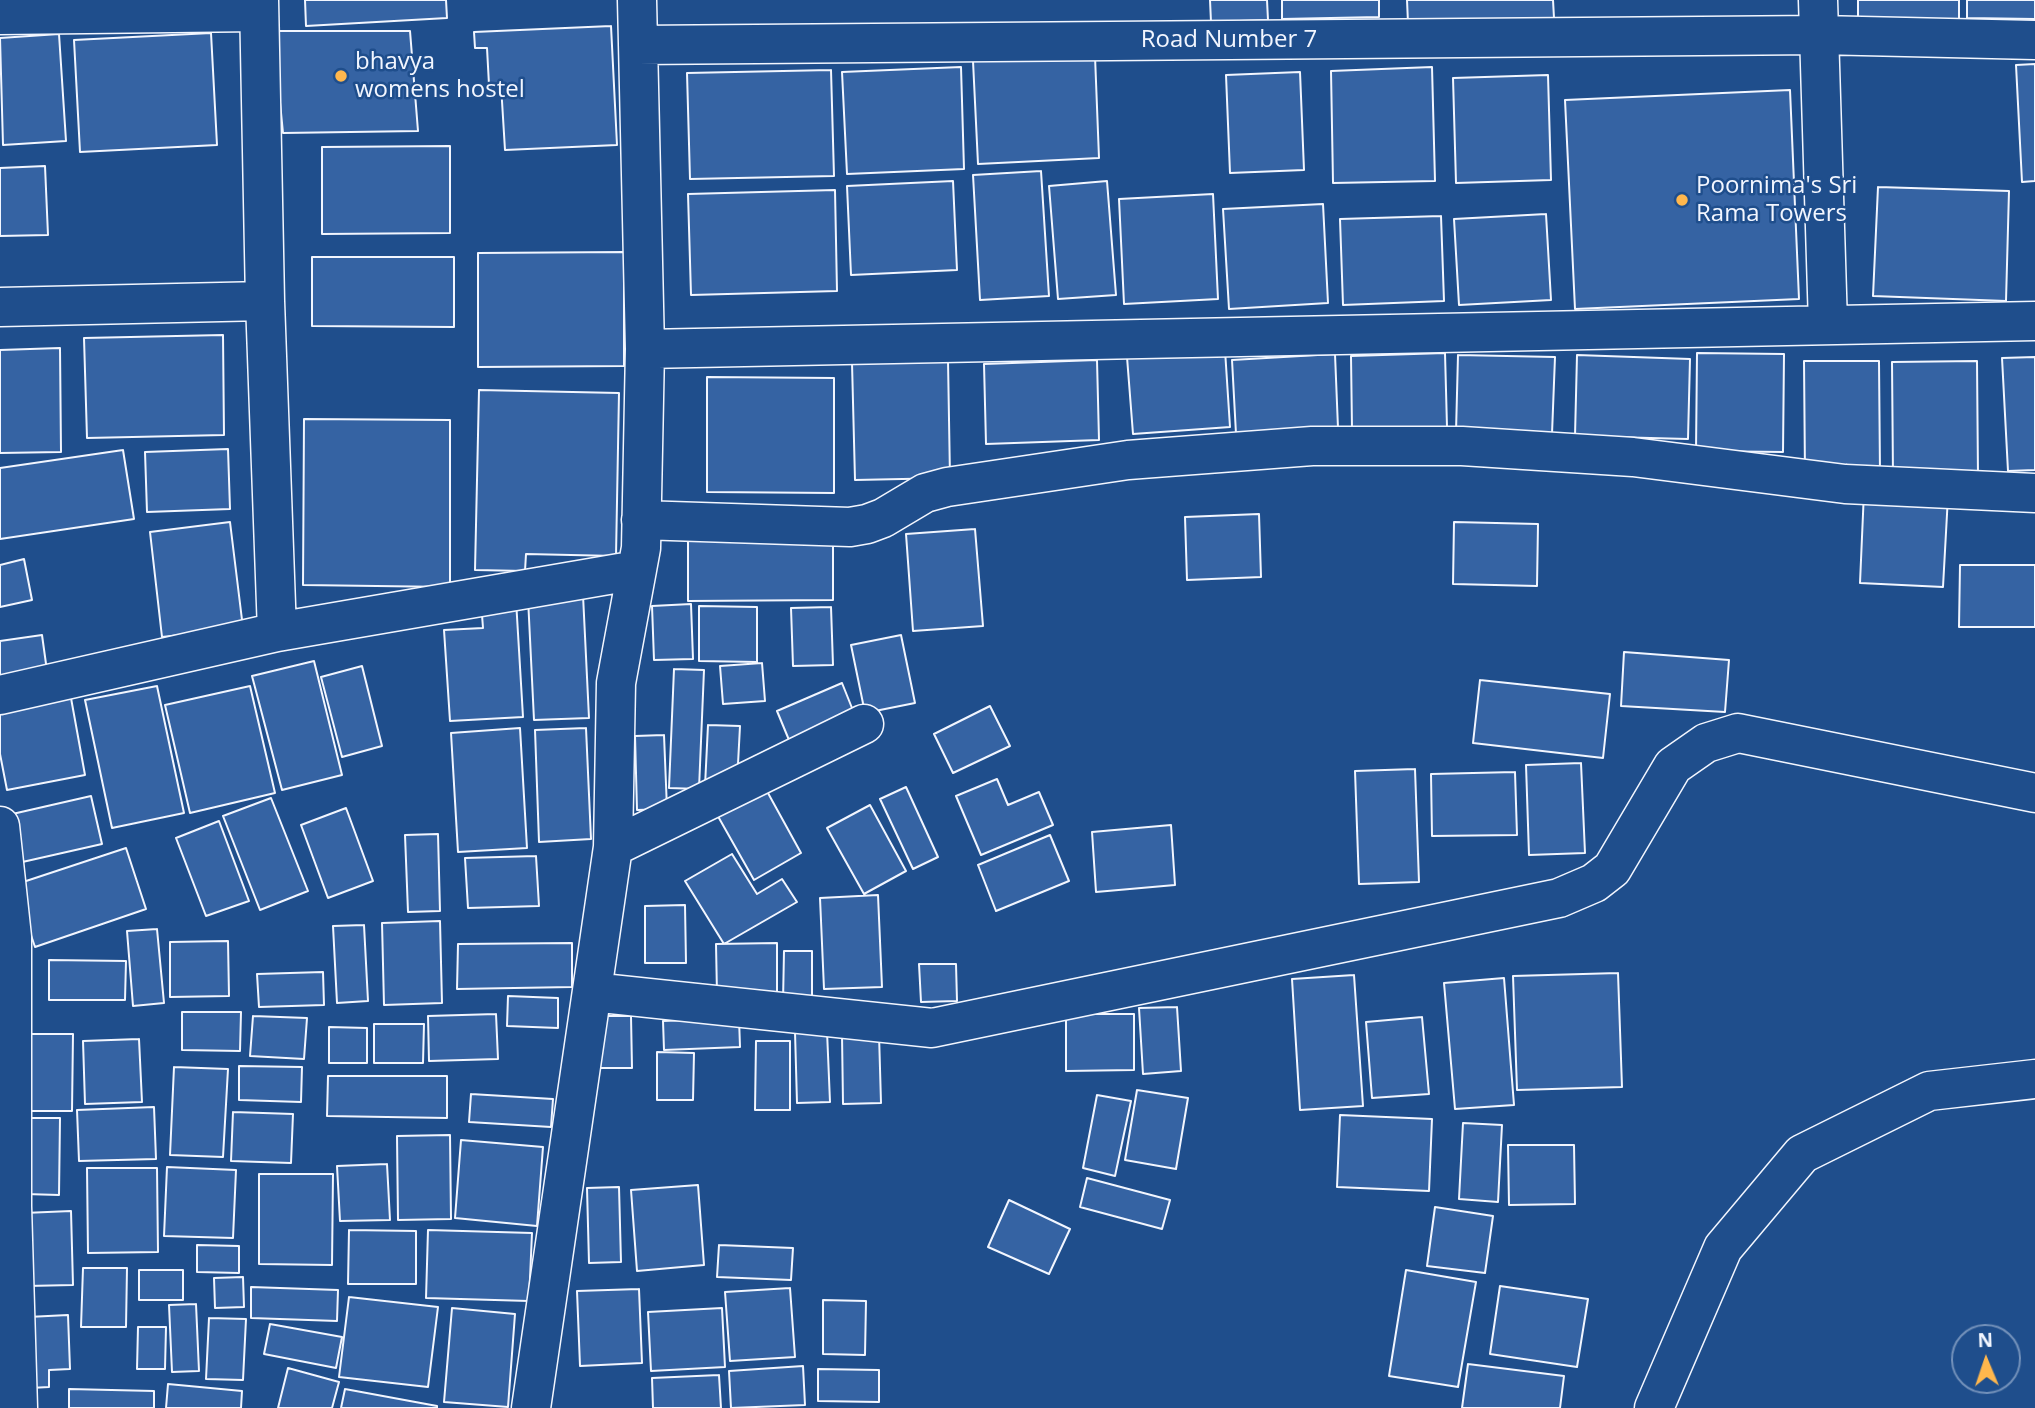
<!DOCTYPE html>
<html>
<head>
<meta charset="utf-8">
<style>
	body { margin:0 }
	#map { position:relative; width:2035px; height:1408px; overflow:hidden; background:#1f4e8c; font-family:"Open Sans",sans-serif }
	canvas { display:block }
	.north { position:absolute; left:1951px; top:1324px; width:70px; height:70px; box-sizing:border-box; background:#1f4e8c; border:2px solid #7391ba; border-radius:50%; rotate:358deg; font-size:19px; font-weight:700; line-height:28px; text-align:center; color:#f2f6ff }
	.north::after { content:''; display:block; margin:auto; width:24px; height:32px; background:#ffb74d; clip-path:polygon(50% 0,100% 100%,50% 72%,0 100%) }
</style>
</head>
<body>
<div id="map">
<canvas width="2035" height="1408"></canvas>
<div class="north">N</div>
</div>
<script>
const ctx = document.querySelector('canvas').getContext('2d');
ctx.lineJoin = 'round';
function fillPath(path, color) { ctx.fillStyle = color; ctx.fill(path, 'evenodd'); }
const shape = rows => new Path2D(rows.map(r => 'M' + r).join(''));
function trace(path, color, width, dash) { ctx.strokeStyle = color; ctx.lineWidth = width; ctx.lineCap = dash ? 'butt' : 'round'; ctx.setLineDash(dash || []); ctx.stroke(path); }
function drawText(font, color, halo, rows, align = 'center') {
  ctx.font = font + ' "Open Sans",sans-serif'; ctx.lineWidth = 5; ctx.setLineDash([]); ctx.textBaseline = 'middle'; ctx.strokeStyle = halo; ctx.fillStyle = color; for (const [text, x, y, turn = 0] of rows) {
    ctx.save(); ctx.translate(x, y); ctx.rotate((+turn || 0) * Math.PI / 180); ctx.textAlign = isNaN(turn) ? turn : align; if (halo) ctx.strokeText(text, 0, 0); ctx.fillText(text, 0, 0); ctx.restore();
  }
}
const building = shape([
	[305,0,446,0,447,18,306,26,305,0],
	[1210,0,1267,0,1268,20,1211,22,1210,0],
	[1282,0,1379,0,1379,17,1282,19,1282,0],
	[1407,0,1553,0,1554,18,1408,23,1407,0],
	[1858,0,1959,0,1959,21,1858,23,1858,0],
	[1967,0,2035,0,2035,19,1967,18,1967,0],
	[611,26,617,145,505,150,501,85,489,85,487,48,475,48,474,32,611,26],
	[273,31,410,31,418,131,283,133,273,31],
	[211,33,217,145,80,152,74,40,211,33],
	[59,34,66,141,3,145,0,38,59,34],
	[1095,56,1099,158,978,164,973,61,1095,56],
	[2035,64,2035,181,2022,182,2016,65,2035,64],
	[961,67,964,169,847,174,842,72,961,67],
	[1432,67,1435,181,1333,183,1331,71,1432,67],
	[831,70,834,176,690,179,687,73,831,70],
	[1300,72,1304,170,1230,173,1226,75,1300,72],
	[1548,75,1551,180,1456,183,1453,78,1548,75],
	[1790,90,1799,299,1575,309,1565,100,1790,90],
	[450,146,450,233,322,234,322,147,450,146],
	[45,166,48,235,0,236,0,168,45,166],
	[1041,171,1049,296,980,300,973,175,1041,171],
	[953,181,957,270,851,275,847,186,953,181],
	[1107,181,1116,295,1058,299,1049,186,1107,181],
	[1878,187,2009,191,2006,301,1873,296,1878,187],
	[835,190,837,291,691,295,688,194,835,190],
	[1213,194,1218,299,1124,304,1119,199,1213,194],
	[1323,204,1328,303,1229,309,1223,209,1323,204],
	[1546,214,1551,300,1459,305,1454,219,1546,214],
	[1441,216,1444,301,1343,305,1340,219,1441,216],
	[624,252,624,366,478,367,478,253,624,252],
	[312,257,454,257,454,327,312,326,312,257],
	[223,335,224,435,87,438,84,338,223,335],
	[60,348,61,452,0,453,0,350,60,348],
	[1225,350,1230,427,1133,434,1127,357,1225,350],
	[1445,353,1447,427,1352,430,1351,356,1445,353],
	[1697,353,1784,354,1783,452,1696,451,1697,353],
	[1335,354,1338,428,1236,434,1232,360,1335,354],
	[1458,355,1555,357,1552,434,1456,432,1458,355],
	[1577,355,1690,359,1688,439,1575,436,1577,355],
	[2035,357,2035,470,2008,471,2002,358,2035,357],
	[948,360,950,478,855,480,852,363,948,360],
	[1097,360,1099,440,986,444,984,364,1097,360],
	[1804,361,1879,361,1880,474,1805,475,1804,361],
	[1977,361,1978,477,1893,478,1892,362,1977,361],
	[707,377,834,378,834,493,707,492,707,377],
	[479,390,619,393,616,556,526,554,525,571,475,570,479,390],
	[304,419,450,420,450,587,303,585,304,419],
	[228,449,230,509,147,512,145,452,228,449],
	[123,450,134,519,0,539,0,468,123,450],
	[1864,491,1948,496,1943,587,1860,583,1864,491],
	[1259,514,1261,577,1187,580,1185,517,1259,514],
	[230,522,243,628,162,637,150,532,230,522],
	[1454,522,1538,524,1537,586,1453,584,1454,522],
	[688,529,833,529,833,600,688,601,688,529],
	[975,529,983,626,913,631,906,534,975,529],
	[24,559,32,600,0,607,0,565,24,559],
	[1960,565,2035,565,2035,627,1959,627,1960,565],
	[583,595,589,718,534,720,528,598,583,595],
	[516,600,523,717,450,721,444,630,483,628,481,602,516,600],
	[691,604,693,659,654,660,652,606,691,604],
	[699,606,757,607,757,662,699,661,699,606],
	[831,607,833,665,793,666,791,608,831,607],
	[42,635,47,671,0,679,0,641,42,635],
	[901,635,915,703,865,713,851,645,901,635],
	[1624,652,1729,660,1725,712,1621,706,1624,652],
	[314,661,342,775,282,790,252,676,314,661],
	[762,663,765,701,723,704,720,666,762,663],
	[362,666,382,746,342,757,321,677,362,666],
	[674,669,704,670,699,789,669,788,674,669],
	[1480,680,1610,694,1603,758,1473,743,1480,680],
	[842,683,854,713,789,740,777,711,842,683],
	[157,686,184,813,112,828,85,700,157,686],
	[250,686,275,793,190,813,165,705,250,686],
	[71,698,85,775,7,790,0,754,0,712,71,698],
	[990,706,1010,746,953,773,934,734,990,706],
	[708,725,740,726,737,783,705,786,708,725],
	[520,728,527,848,458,852,451,733,520,728],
	[586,728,591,839,539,842,535,730,586,728],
	[664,735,667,809,637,810,635,736,664,735],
	[1581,763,1585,853,1529,855,1526,765,1581,763],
	[1415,769,1419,882,1359,884,1355,771,1415,769],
	[1515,772,1517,835,1432,836,1431,774,1515,772],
	[997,779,1008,805,1039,792,1053,825,981,855,956,796,997,779],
	[763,784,801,853,754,880,715,811,763,784],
	[906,787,938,857,913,869,880,799,906,787],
	[91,796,102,844,18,863,8,815,91,796],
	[271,798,308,891,260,910,223,816,271,798],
	[870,805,906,871,864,894,827,828,870,805],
	[346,808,373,881,328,898,301,825,346,808],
	[219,821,249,901,206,916,176,838,219,821],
	[1171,825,1175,885,1096,892,1092,832,1171,825],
	[438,834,440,911,408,912,405,835,438,834],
	[1050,835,1069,881,996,911,978,865,1050,835],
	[126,848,146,909,35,947,14,885,126,848],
	[732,854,757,894,782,879,797,902,724,944,685,881,732,854],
	[536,856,539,906,468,908,465,858,536,856],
	[878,895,882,987,824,989,820,898,878,895],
	[685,905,686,963,645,963,645,906,685,905],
	[440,921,442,1003,384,1005,382,923,440,921],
	[364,925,368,1001,337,1003,333,926,364,925],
	[157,929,164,1003,133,1006,127,931,157,929],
	[228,941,229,996,170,997,170,942,228,941],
	[572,943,572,987,457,989,458,944,572,943],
	[777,943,777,994,717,995,716,944,777,943],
	[784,951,812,951,812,1003,783,1002,784,951],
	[49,960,126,961,125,1000,49,1000,49,960],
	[919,964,956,964,957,1001,921,1002,919,964],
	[323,972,324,1005,259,1007,257,974,323,972],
	[1618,973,1622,1087,1517,1090,1513,976,1618,973],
	[1354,975,1363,1106,1300,1110,1292,979,1354,975],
	[1504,978,1514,1105,1455,1109,1444,983,1504,978],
	[508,996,558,998,558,1028,507,1026,508,996],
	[1177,1007,1181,1071,1143,1074,1139,1008,1177,1007],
	[182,1012,241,1012,240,1051,182,1050,182,1012],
	[496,1014,498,1059,429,1061,428,1016,496,1014],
	[1066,1014,1134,1014,1134,1070,1066,1071,1066,1014],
	[253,1016,307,1018,304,1059,250,1056,253,1016],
	[594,1016,631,1016,632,1068,595,1068,594,1016],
	[1422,1017,1429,1094,1372,1098,1366,1022,1422,1017],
	[739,1018,740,1047,664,1050,663,1021,739,1018],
	[374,1024,424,1024,423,1063,374,1063,374,1024],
	[329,1027,367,1028,367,1063,329,1063,329,1027],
	[827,1031,830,1102,797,1103,795,1032,827,1031],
	[24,1034,73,1034,72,1111,24,1111,24,1034],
	[879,1034,881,1103,843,1104,842,1035,879,1034],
	[139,1039,142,1102,85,1104,83,1041,139,1039],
	[756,1041,790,1041,790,1110,755,1110,756,1041],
	[657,1052,694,1053,693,1100,657,1100,657,1052],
	[239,1066,302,1067,301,1102,239,1100,239,1066],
	[174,1067,228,1069,223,1157,170,1155,174,1067],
	[328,1076,447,1076,447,1118,327,1116,328,1076],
	[1137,1090,1188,1098,1176,1169,1125,1160,1137,1090],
	[471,1094,553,1099,551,1127,469,1122,471,1094],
	[1097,1095,1131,1101,1115,1176,1083,1168,1097,1095],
	[154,1107,156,1159,79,1161,77,1110,154,1107],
	[233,1112,293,1114,291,1163,231,1161,233,1112],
	[1340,1115,1432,1119,1429,1191,1337,1187,1340,1115],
	[25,1118,60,1118,59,1195,25,1194,25,1118],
	[1463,1123,1502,1125,1498,1202,1459,1199,1463,1123],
	[450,1135,451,1219,398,1220,397,1136,450,1135],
	[461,1140,543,1147,537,1226,455,1218,461,1140],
	[1508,1145,1574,1145,1575,1204,1509,1205,1508,1145],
	[387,1164,390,1220,340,1221,337,1166,387,1164],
	[167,1167,236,1170,233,1238,164,1236,167,1167],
	[87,1168,157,1168,158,1252,88,1253,87,1168],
	[259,1174,333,1174,332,1265,259,1264,259,1174],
	[1087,1178,1170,1200,1162,1229,1080,1207,1087,1178],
	[698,1185,704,1265,637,1271,631,1190,698,1185],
	[619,1187,621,1262,589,1263,587,1188,619,1187],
	[1009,1200,1070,1229,1049,1274,988,1247,1009,1200],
	[1435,1207,1493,1216,1485,1273,1427,1266,1435,1207],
	[71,1211,73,1285,27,1286,24,1213,71,1211],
	[349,1230,416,1231,416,1284,348,1284,349,1230],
	[428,1230,532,1233,529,1301,426,1298,428,1230],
	[197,1245,239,1246,239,1273,197,1272,197,1245],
	[719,1245,793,1248,791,1280,717,1277,719,1245],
	[83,1268,127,1268,126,1327,81,1327,83,1268],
	[139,1270,183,1270,183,1300,139,1300,139,1270],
	[1406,1270,1476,1282,1458,1387,1389,1376,1406,1270],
	[243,1277,244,1307,215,1308,214,1278,243,1277],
	[1500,1286,1588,1299,1577,1367,1490,1354,1500,1286],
	[251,1287,338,1290,337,1321,251,1318,251,1287],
	[790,1288,795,1357,730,1361,725,1292,790,1288],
	[639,1289,642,1363,580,1366,577,1291,639,1289],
	[349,1297,438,1307,428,1387,339,1377,349,1297],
	[823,1300,866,1301,865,1355,823,1354,823,1300],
	[196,1304,199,1371,172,1372,169,1305,196,1304],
	[452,1308,515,1314,508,1407,444,1402,452,1308],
	[722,1308,725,1367,651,1371,648,1312,722,1308],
	[68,1315,70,1369,49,1370,49,1387,30,1388,28,1317,68,1315],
	[209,1318,246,1319,243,1380,206,1379,209,1318],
	[270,1324,342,1337,336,1368,264,1354,270,1324],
	[138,1327,166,1327,165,1369,137,1369,138,1327],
	[1468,1364,1564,1376,1560,1408,1462,1408,1468,1364],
	[803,1366,805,1405,731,1408,729,1371,803,1366],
	[288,1368,339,1382,332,1408,278,1408,288,1368],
	[818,1369,879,1370,879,1402,818,1401,818,1369],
	[719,1375,721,1408,653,1408,652,1378,719,1375],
	[168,1384,242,1391,241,1408,166,1408,168,1384],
	[69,1389,154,1391,154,1408,69,1408,69,1389],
	[345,1389,437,1406,437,1408,341,1408,345,1389]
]);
fillPath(building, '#3563a3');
trace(building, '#f2f6ff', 2);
const street = shape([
	[259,0,265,301,277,632],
	[1818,0,1828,325],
	[0,15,259,12],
	[638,45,1819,35,2035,40],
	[0,307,265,301],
	[645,349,2035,321],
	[641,520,850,527,867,524,883,518,925,493,947,487,1128,460,1312,446,1462,446,1633,457,1845,484,2035,493],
	[0,695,277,632,637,570],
	[0,826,12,937,12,1206,18,1408],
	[613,847,864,724],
	[592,992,932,1028,1559,898,1594,883,1612,869,1673,766,1706,743,1738,733,2035,793],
	[531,1408,613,847,616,683,641,548,645,349,637,0],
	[1654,1408,1723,1248,1802,1154,1929,1091,2035,1079]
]);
trace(street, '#f2f6ff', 41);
trace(street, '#1f4e8c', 38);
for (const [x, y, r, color] of [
	[341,76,7,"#ffb74d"],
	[1682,200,7,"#ffb74d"]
]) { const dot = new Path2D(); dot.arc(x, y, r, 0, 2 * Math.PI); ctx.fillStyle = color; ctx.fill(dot); trace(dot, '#1f4e8c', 2.5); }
drawText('24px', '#f2f6ff', '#1f4e8c', [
	["Road Number 7",1229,40]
]);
drawText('24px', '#f2f6ff', '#1f4e8c', [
	["bhavya",355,62],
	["womens hostel",355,90],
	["Poornima's Sri",1696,186],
	["Rama Towers",1696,214]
], 'left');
</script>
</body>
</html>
